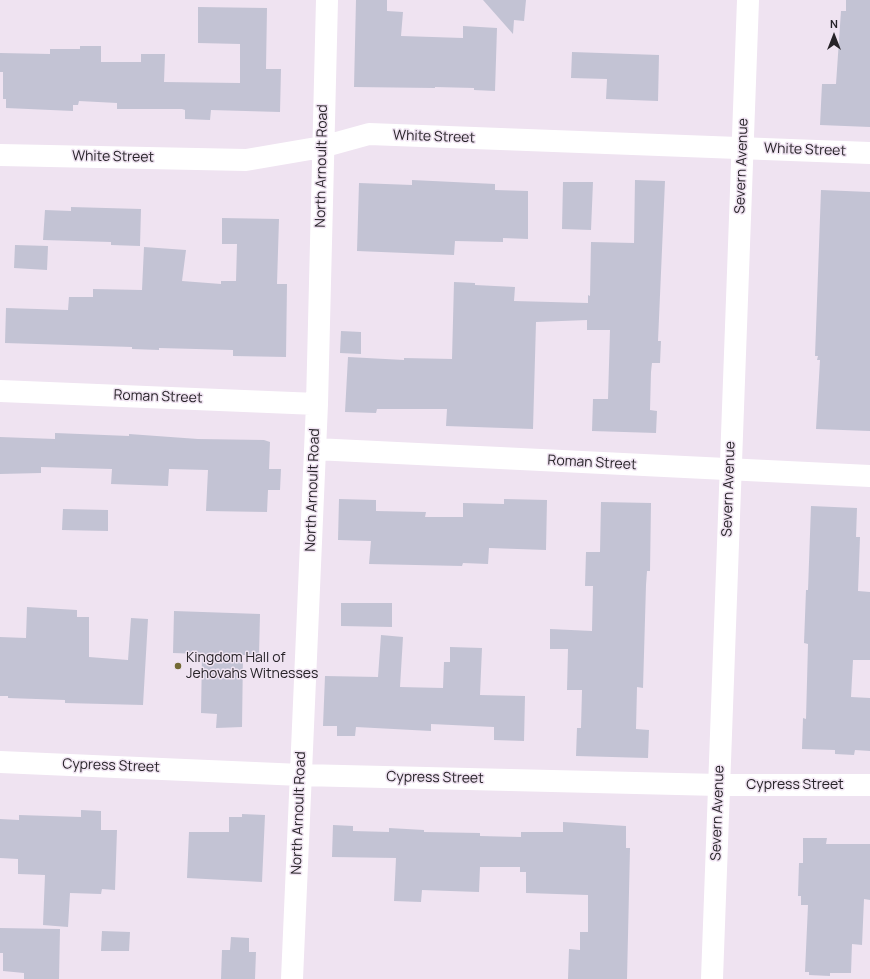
<!DOCTYPE html>
<html>
<head>
<meta charset="utf-8">
<style>
	body { margin:0 }
	#map { position:relative; width:870px; height:979px; overflow:hidden; background:#efe3f1; font-family:Manrope,sans-serif }
	canvas { display:block }
	.north { position:absolute; left:814px; top:16px; width:40px; height:40px; -webkit-text-stroke:3px #efe3f1; paint-order:stroke; rotate:0deg; font-size:11px; font-weight:700; line-height:16px; text-align:center; color:#272328 }
	.north::after { content:''; display:block; margin:auto; width:14px; height:18px; background:#272328; clip-path:polygon(50% 0,100% 100%,50% 72%,0 100%) }
</style>
</head>
<body>
<div id="map">
<canvas width="870" height="979"></canvas>
<div class="north">N</div>
</div>
<script>
const ctx = document.querySelector('canvas').getContext('2d');
ctx.lineJoin = 'round';
function fillPath(path, color) { ctx.fillStyle = color; ctx.fill(path, 'evenodd'); }
const shape = rows => new Path2D(rows.map(r => 'M' + r).join(''));
function trace(path, color, width, dash) { ctx.strokeStyle = color; ctx.lineWidth = width; ctx.lineCap = dash ? 'butt' : 'round'; ctx.setLineDash(dash || []); ctx.stroke(path); }
function drawText(font, color, halo, rows, align = 'center') {
  ctx.font = font + ' Manrope,sans-serif'; ctx.lineWidth = 3; ctx.setLineDash([]); ctx.textBaseline = 'middle'; ctx.strokeStyle = halo; ctx.fillStyle = color; for (const [text, x, y, turn = 0] of rows) {
    ctx.save(); ctx.translate(x, y); ctx.rotate((+turn || 0) * Math.PI / 180); ctx.textAlign = isNaN(turn) ? turn : align; if (halo) ctx.strokeText(text, 0, 0); ctx.fillText(text, 0, 0); ctx.restore();
  }
}
fillPath(shape([
	[356,0,387,0,387,11,403,12,401,36,463,38,463,26,497,28,495,91,474,90,474,88,435,87,435,88,354,87],
	[483,0,526,0,524,21,514,20,513,34],
	[846,0,870,0,870,127,820,125,822,84,836,84,841,11,846,11],
	[198,7,267,8,266,69,281,69,280,112,211,110,210,120,185,119,185,110,182,109,117,109,117,103,79,101,78,105,73,105,73,111,6,108,6,99,3,99,3,72,0,72,0,53,50,54,50,49,80,49,80,46,101,46,101,62,141,62,141,54,165,54,164,82,240,83,240,44,198,43],
	[572,52,659,55,658,101,606,99,607,79,571,78],
	[412,180,495,184,495,190,528,191,528,239,503,238,503,242,455,241,454,255,357,251,359,183,412,185],
	[635,180,665,181,658,341,661,341,660,363,652,363,651,372,650,410,657,411,656,433,592,431,593,399,608,399,610,330,587,330,587,320,536,322,533,429,446,426,447,409,377,409,376,413,345,412,348,357,404,360,404,358,452,359,454,282,475,283,475,285,515,287,514,301,588,303,588,295,590,296,591,242,634,243],
	[563,182,593,182,591,230,562,229],
	[821,190,870,192,870,431,816,429,820,360,817,360,818,356,815,356],
	[71,207,141,209,140,246,111,245,111,242,43,240,45,210,71,211],
	[222,218,279,219,277,284,287,284,286,357,233,356,233,350,159,348,159,350,132,349,132,347,5,343,6,308,68,310,69,297,93,297,93,289,142,290,144,247,186,250,182,281,221,284,221,281,236,281,237,244,222,244],
	[15,245,48,246,47,270,14,268],
	[341,331,361,332,361,354,340,353],
	[55,433,129,436,129,434,198,439,264,440,270,442,269,469,281,469,280,490,268,490,267,512,206,511,208,470,169,469,168,486,111,484,112,469,41,467,41,473,0,474,0,437,55,439],
	[339,499,376,500,376,511,426,512,425,517,463,517,463,503,504,504,504,499,547,500,546,550,489,548,488,564,463,563,462,566,369,564,371,541,338,540],
	[601,502,651,503,650,571,647,571,646,585,643,688,637,687,636,729,649,730,648,758,576,756,577,728,581,728,582,690,567,690,568,649,550,649,550,629,592,631,593,586,585,586,586,552,600,552],
	[811,506,857,508,856,537,860,537,858,591,870,592,870,660,853,660,851,697,870,698,870,751,855,750,854,755,835,754,835,750,802,749,803,718,806,719,808,644,804,643,806,590,808,590],
	[63,509,108,510,108,531,62,530],
	[341,603,392,603,392,627,341,626],
	[27,607,77,610,77,617,89,617,89,657,128,660,131,618,148,619,143,705,65,703,65,700,8,698,8,696,0,696,0,637,26,638],
	[174,611,260,614,259,655,243,655,242,727,216,728,217,714,201,713,202,654,173,653],
	[381,635,403,637,400,687,443,688,444,662,450,662,450,647,482,648,480,695,525,696,524,741,494,740,494,727,431,724,431,731,356,727,355,736,337,736,337,726,323,726,325,676,378,677],
	[81,810,101,811,101,830,117,830,115,890,102,889,101,894,70,893,68,927,43,925,45,875,18,874,18,859,0,858,0,819,19,820,19,815,81,817],
	[242,814,265,815,262,882,187,878,189,832,229,832,229,817,242,817],
	[563,822,626,826,626,848,630,848,627,979,568,979,569,949,580,950,580,932,588,932,588,895,526,893,526,872,520,872,520,867,480,867,479,892,422,890,421,902,394,901,396,858,332,857,333,825,353,826,353,831,389,832,389,828,424,830,424,832,480,833,480,836,521,837,521,832,563,832],
	[803,838,827,838,826,844,870,844,870,900,864,899,862,945,852,944,851,973,830,973,830,976,809,975,809,972,805,972,808,905,801,905,801,896,798,896,799,863,803,863],
	[0,928,60,929,59,979,24,979,24,973,3,971,3,953,0,953],
	[102,931,130,932,129,951,101,951],
	[231,937,249,938,249,952,256,952,255,979,221,979,222,950,230,950]
]), '#c3c3d4');
trace(shape([
	[0,155,246,160,322,147,369,134,870,153],
	[0,391,317,404],
	[315,449,870,476],
	[0,762,301,775,719,785,870,785],
	[292,979,317,404,327,0]
]), '#fff', 22);
trace(shape([
	[712,979,748,0]
]), '#fff', 22);
for (const [x, y, r, color] of [
	[178,666,4,"#736935"]
]) { const dot = new Path2D(); dot.arc(x, y, r, 0, 2 * Math.PI); ctx.fillStyle = color; ctx.fill(dot); trace(dot, '#efe3f1', 1.5); }
drawText('14px', '#272328', '#efe3f1', [
	["White Street",434,137,2],
	["White Street",805,150,2],
	["White Street",113,157,1],
	["North Arnoult Road",322,166,-89],
	["Severn Avenue",742,166,-88],
	["Roman Street",158,397,2],
	["Roman Street",592,463,3],
	["Severn Avenue",729,489,-88],
	["North Arnoult Road",313,490,-88],
	["Cypress Street",111,766,2],
	["Cypress Street",435,778,1],
	["Cypress Street",795,785],
	["North Arnoult Road",299,813,-88],
	["Severn Avenue",718,813,-88]
]);
drawText('14px', '#272328', '#efe3f1', [
	["Kingdom Hall of",186,658],
	["Jehovahs Witnesses",186,674]
], 'left');
</script>
</body>
</html>
